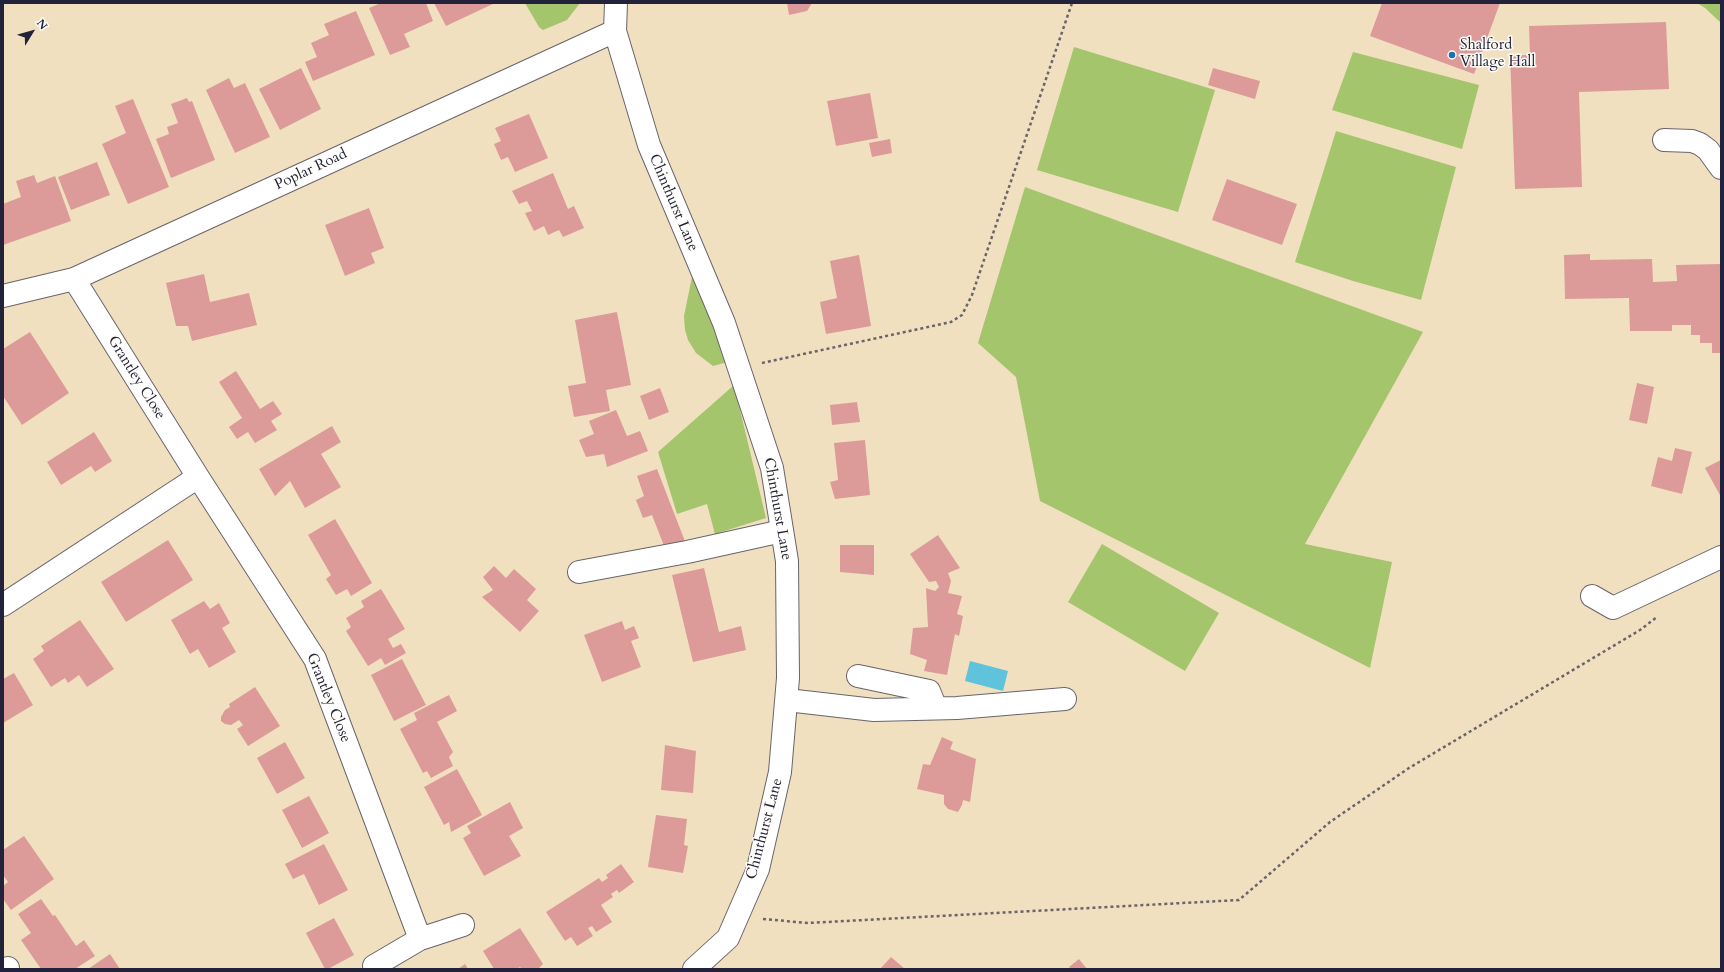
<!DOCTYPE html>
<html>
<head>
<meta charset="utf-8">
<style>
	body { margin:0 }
	#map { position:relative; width:1724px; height:972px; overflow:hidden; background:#f0e0c0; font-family:Cardo,serif }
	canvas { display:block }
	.frame { position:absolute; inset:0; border:4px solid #22223b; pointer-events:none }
	.north { position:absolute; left:12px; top:12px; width:40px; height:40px; -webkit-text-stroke:3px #fdfcf7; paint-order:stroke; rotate:53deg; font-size:11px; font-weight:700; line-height:16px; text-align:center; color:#22223b }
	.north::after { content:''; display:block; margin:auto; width:14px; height:18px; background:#22223b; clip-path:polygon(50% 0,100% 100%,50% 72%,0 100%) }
</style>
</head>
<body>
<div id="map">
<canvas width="1724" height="972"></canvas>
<div class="frame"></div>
<div class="north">N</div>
</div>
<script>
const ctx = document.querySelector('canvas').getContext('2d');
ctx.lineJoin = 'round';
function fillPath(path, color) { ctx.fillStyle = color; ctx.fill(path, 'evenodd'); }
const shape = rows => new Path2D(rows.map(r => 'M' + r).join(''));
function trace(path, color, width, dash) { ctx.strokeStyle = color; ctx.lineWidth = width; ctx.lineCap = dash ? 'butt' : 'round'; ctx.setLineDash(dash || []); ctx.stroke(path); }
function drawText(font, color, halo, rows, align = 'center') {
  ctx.font = font + ' Cardo,serif'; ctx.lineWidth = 3; ctx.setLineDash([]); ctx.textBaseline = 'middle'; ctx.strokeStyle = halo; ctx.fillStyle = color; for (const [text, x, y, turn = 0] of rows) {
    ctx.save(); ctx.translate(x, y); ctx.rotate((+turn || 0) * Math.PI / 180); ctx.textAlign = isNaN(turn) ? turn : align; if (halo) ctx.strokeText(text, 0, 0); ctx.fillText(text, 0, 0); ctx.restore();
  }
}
fillPath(shape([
	[525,3,580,3,567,20,543,30,539,27],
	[1697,3,1721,3,1721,23,1705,8],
	[1074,47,1215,90,1178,212,1037,170],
	[1353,52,1479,85,1462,149,1332,110],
	[1336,131,1456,167,1421,300,1353,281,1295,262],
	[1025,187,1423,332,1305,544,1392,562,1370,668,1040,501,1016,377,978,343],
	[693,272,728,362,713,366,696,353,688,340,685,330,684,316],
	[734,385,766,518,715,534,707,504,677,514,658,452],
	[1102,544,1219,613,1185,671,1068,602]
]), '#a5c56d');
fillPath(shape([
	[970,661,1008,671,1003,691,965,681]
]), '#5ec3db');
fillPath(shape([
	[381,3,426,3,433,21,404,34,410,47,390,55,369,8],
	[434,3,495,3,446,26],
	[787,3,812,3,807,11,789,15],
	[1382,3,1500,3,1474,74,1370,36],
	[356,11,375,55,313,81,305,62,317,57,311,43,329,35,324,24],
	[1666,22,1669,89,1579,92,1582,187,1515,189,1510,55,1530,55,1529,26],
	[301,68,321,109,280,130,259,89],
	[1213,68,1260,81,1255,99,1208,85],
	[229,78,234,88,245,83,270,137,235,153,206,90],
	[870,93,878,138,836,146,827,101],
	[187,98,189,102,192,101,215,160,171,178,156,139,169,134,167,127,178,123,171,104],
	[133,99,169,187,128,204,102,144,126,133,115,106],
	[529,114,548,158,515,172,508,157,501,160,494,144,501,141,495,128],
	[890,139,892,153,872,157,869,143],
	[97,162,110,195,71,210,58,177],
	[553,173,568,209,574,206,584,228,563,237,559,230,548,235,544,226,534,231,525,213,532,211,527,201,519,204,512,191],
	[34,175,37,183,55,176,71,221,3,245,3,204,21,197,16,181],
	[1227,179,1297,204,1282,245,1212,220],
	[369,208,384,248,371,253,375,263,345,276,325,225],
	[1590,254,1590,260,1652,259,1653,282,1677,281,1676,265,1721,264,1721,353,1712,353,1712,343,1700,343,1700,335,1691,335,1691,325,1672,325,1672,331,1630,331,1629,298,1565,299,1564,255],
	[859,255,871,326,826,334,820,302,837,298,830,261],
	[204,274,210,302,249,293,257,325,192,341,188,326,176,326,166,283],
	[617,312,631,385,606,390,610,411,574,417,568,386,586,383,575,320],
	[30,332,69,393,22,425,3,396,3,349],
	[236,371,260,409,273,401,282,414,271,421,277,430,255,443,248,432,237,439,229,427,242,418,219,382],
	[1637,383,1654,387,1647,424,1629,420],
	[660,388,669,412,649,420,640,396],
	[857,402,860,422,832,425,830,405],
	[616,410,627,436,640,431,648,451,607,467,604,454,586,457,579,440,594,434,589,421],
	[332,426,341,442,321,454,341,487,305,508,290,481,275,496,259,469],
	[94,432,112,461,95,472,91,466,61,485,47,462],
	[865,440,870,495,835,499,830,482,838,480,834,443],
	[1675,448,1692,452,1682,494,1651,486,1658,457,1672,461],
	[1721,460,1721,497,1705,468],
	[657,469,686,544,666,551,652,515,643,518,636,500,644,496,637,476],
	[335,519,372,583,351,596,347,589,336,595,326,579,331,575,308,535],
	[938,535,960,568,948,573,951,581,948,593,962,596,957,614,963,616,959,636,955,634,947,675,924,671,927,660,910,654,913,628,928,627,926,588,935,591,939,587,936,581,929,582,910,554],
	[168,540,193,580,126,622,101,582],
	[840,545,874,545,874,575,840,572],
	[494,566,506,578,514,569,536,589,527,600,539,611,520,632,482,597,493,590,483,577],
	[704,568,719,632,741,626,746,650,693,662,672,575],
	[381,589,405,629,388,639,393,648,401,644,406,653,385,665,381,658,368,666,346,631,351,627,346,618,364,607,361,601],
	[204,601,210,609,219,603,230,623,222,628,236,652,209,668,198,649,190,654,171,620],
	[80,620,114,669,87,687,79,675,68,683,65,678,51,687,33,659,44,651,41,646],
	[622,621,625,630,634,626,639,638,631,641,641,667,602,682,584,635],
	[402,659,426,705,394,721,371,675],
	[14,673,33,705,3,723,3,679],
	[255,687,280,726,248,746,237,729,243,725,239,720,231,725,225,724,221,721,221,717,225,710,230,707,229,704],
	[449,695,457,711,437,722,453,752,449,757,453,766,431,778,427,771,423,773,400,729,417,720,414,713],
	[942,737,953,742,950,749,976,759,970,802,963,800,962,805,958,812,948,809,944,804,944,795,917,789,923,764,930,765],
	[285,742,305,778,277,794,257,758],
	[665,745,696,751,693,793,661,790],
	[457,769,482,815,451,832,449,822,444,825,424,787],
	[309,796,329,833,302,848,282,810],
	[510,802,523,828,509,836,521,856,484,876,463,838,471,833,467,826],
	[656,815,687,819,684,845,688,846,683,873,648,867],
	[24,836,54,879,11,910,3,899,3,886,8,882,3,875,3,850],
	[324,844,348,890,319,905,304,874,293,879,285,864],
	[621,864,634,882,619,893,617,890,611,894,613,897,601,905,612,922,596,932,592,926,588,928,593,936,577,946,571,937,565,941,546,912,599,878,602,882,608,878,606,875],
	[41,899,53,916,55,915,76,946,84,940,95,956,75,969,41,969,21,940,31,933,18,914],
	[334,918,354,955,328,969,325,969,306,933],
	[520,928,543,964,538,969,522,969,520,967,517,969,494,969,483,951],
	[110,954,120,969,88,969],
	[891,957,905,969,880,969],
	[1079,959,1087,969,1071,969,1069,967],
	[465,964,468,969,458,969]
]), '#dc9b98');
const minor = shape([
	[616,3,615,31,649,145,724,323,772,468,787,561,788,678,780,772,758,869,728,938,694,969],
	[1664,140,1692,141,1700,144,1708,150,1721,168],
	[74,279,198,477,315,659,420,939],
	[3,296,74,279,615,31],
	[579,572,687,552,782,531],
	[1592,596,1613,608,1721,557],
	[3,605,198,477],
	[858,676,929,691,936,708],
	[787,700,874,710,957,708,1065,699],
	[374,966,420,939,463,925],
	[7,969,8,968]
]);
trace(minor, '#6a646a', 24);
trace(shape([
	[762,363,951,322,962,315,972,295,1072,3],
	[763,919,808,923,1239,900,1330,822,1409,768,1640,630,1657,617]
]), '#6a646a', 2.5, [3, 3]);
trace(minor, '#fff', 22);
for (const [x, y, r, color] of [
	[1452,55,4,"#1f6fb2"]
]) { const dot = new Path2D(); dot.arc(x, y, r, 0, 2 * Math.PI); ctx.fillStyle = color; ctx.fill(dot); trace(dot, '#fdfcf7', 1.5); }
drawText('15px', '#22223b', '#fdfcf7', [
	["Shalford",1460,46],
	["Village Hall",1460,63]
], 'left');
drawText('15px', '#22223b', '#fdfcf7', [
	["Poplar Road",311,170,-25],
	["Chinthurst Lane",673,203,67],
	["Grantley Close",136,378,58],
	["Chinthurst Lane",777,509,80],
	["Grantley Close",328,698,68],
	["Chinthurst Lane",765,829,-75]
]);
</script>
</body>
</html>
